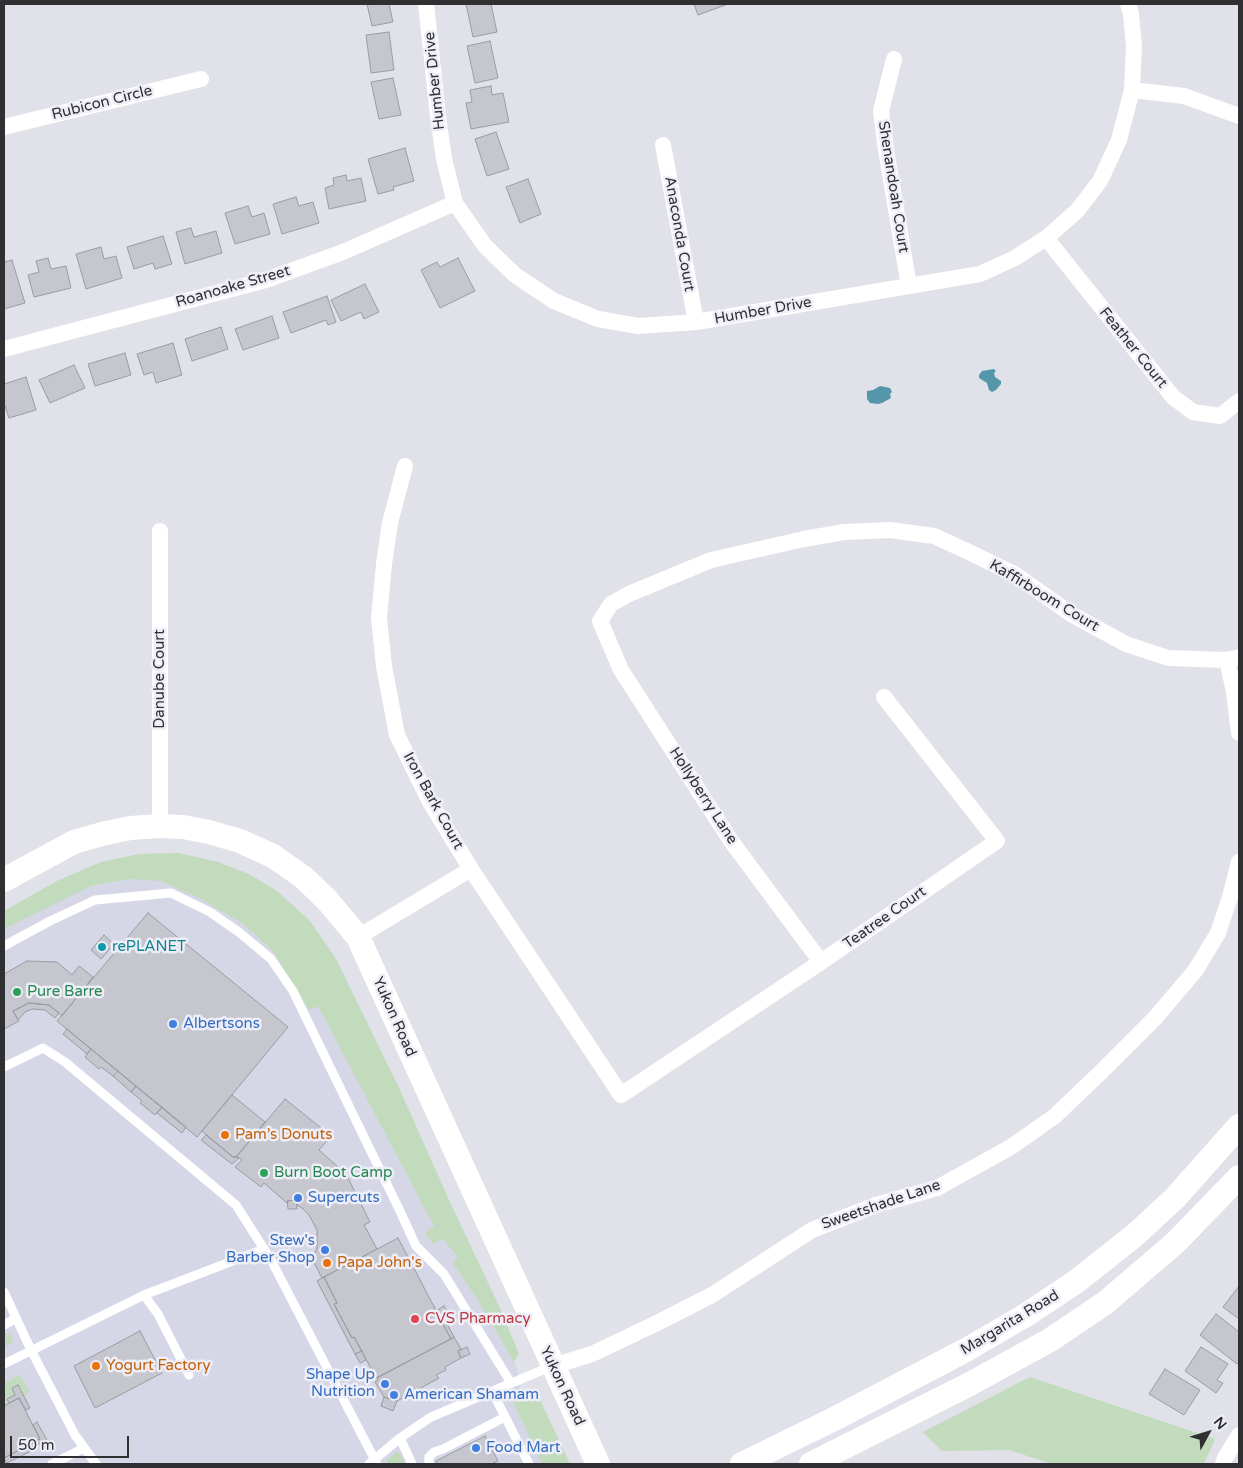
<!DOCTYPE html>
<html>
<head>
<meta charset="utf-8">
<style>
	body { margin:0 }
	#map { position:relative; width:1243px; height:1468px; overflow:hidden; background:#e0e1e9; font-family:"Varela Round",sans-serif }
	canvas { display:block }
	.frame { position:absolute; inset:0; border:5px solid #303033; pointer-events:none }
	.north { position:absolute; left:1183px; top:1408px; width:50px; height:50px; -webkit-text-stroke:4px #edeef7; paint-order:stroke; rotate:51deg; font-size:14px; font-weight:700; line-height:20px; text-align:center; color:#303033 }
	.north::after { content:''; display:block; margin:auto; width:18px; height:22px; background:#303033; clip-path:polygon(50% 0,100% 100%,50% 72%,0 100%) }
	.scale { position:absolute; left:10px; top:1436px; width:119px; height:22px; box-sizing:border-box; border:2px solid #303033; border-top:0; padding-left:6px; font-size:15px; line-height:18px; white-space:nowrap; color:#303033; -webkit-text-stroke:4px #edeef7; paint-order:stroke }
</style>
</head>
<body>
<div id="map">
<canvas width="1243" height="1468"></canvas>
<div class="frame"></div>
<div class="north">N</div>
<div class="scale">50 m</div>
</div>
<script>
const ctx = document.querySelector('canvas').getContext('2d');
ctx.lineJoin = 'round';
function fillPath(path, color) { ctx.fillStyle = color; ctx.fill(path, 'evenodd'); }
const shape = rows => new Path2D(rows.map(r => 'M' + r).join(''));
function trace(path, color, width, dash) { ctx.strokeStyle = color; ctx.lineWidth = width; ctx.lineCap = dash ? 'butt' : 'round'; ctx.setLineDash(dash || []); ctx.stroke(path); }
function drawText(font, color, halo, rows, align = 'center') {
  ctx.font = font + ' "Varela Round",sans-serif'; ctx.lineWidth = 5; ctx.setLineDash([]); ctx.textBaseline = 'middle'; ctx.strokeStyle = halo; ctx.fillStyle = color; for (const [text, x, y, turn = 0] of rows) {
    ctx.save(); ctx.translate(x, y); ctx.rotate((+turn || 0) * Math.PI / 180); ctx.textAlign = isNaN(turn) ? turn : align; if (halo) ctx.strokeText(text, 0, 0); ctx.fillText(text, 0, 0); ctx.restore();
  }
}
fillPath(shape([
	[178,853,218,862,249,874,277,891,310,921,336,959,399,1088,448,1198,498,1304,519,1354,514,1362,517,1368,520,1389,524,1397,541,1402,570,1464,4,1464,4,911,57,881,101,862,140,854]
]), '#d5d7e6');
fillPath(shape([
	[178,853,218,862,249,874,277,891,310,921,336,959,399,1088,448,1198,498,1304,519,1354,514,1362,476,1297,454,1265,454,1261,458,1257,442,1238,434,1244,426,1235,426,1232,434,1226,318,1006,310,1010,307,1007,273,951,242,923,199,898,161,881,129,879,91,886,4,929,4,911,57,881,101,862,140,854],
	[8,1333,13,1338,12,1342,4,1347,4,1334],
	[20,1375,29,1391,24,1397,18,1385,12,1388,15,1395,7,1399,9,1403,4,1406,4,1383],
	[1030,1377,1215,1439,1204,1464,1052,1464,1009,1450,942,1451,923,1432],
	[520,1389,524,1397,541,1402,570,1464,542,1464,510,1395],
	[397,1452,401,1455,405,1464,388,1464,387,1459]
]), '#c2dbbc');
fillPath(shape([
	[994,369,996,371,994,373,995,377,1001,381,1001,384,996,390,992,392,989,390,987,383,979,378,979,375,982,371],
	[880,386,890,388,892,392,890,394,891,398,882,403,878,404,870,403,867,399,867,391,873,390]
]), '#5597aa');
const building = shape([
	[367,4,389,4,393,22,372,26,367,4],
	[466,4,491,4,497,32,473,37,466,4],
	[694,4,728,4,698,15,694,4],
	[389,32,394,70,371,73,366,35,389,32],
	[490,41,498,78,475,83,467,46,490,41],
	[393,78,401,115,379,119,371,82,393,78],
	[491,86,492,95,503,93,509,122,471,129,466,103,472,102,470,90,491,86],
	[496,132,509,169,487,176,475,139,496,132],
	[405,148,414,181,393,187,394,190,378,194,368,159,405,148],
	[346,175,347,181,361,178,366,201,329,209,325,188,334,185,333,178,346,175],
	[528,179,541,214,520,223,506,187,528,179],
	[296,197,299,206,313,202,319,223,282,234,273,204,296,197],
	[248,206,252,217,264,213,270,234,235,244,225,213,248,206],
	[191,228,194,237,216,231,222,253,185,264,176,232,191,228],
	[163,236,172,264,155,269,153,263,134,269,127,247,163,236],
	[101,247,104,259,116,256,122,278,86,289,76,254,101,247],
	[48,258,51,269,66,266,71,288,34,297,28,275,39,272,36,261,48,258],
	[458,258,475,291,440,308,421,270,437,262,440,267,458,258],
	[12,260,25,303,4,309,4,262,12,260],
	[365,284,379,312,364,319,361,312,341,321,331,300,365,284],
	[327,296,336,322,328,325,326,320,291,333,283,312,327,296],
	[272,316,279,338,243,350,235,329,272,316],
	[221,327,228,349,192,361,185,339,221,327],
	[173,343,182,375,156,383,153,372,144,375,137,354,173,343],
	[125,353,131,375,95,386,88,364,125,353],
	[74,365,85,388,50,403,39,380,74,365],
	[26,377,36,410,9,418,5,406,4,407,4,384,26,377],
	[148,913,288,1027,197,1137,57,1021,148,913],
	[104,935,114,944,101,959,91,950,104,935],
	[27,961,57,962,72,975,79,966,93,977,62,1016,49,1005,29,1003,13,1011,19,1021,4,1029,4,974,27,961],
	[29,1003,49,1005,59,1013,55,1018,45,1010,32,1009,25,1012,18,1020,13,1011,29,1003],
	[67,1029,91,1049,87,1054,63,1034,67,1029],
	[91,1049,118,1071,113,1076,101,1067,99,1069,85,1057,91,1049],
	[118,1071,136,1086,131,1092,113,1076,118,1071],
	[136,1086,162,1107,155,1115,140,1103,142,1101,131,1092,136,1086],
	[232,1095,265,1122,237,1156,233,1157,202,1131,232,1095],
	[285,1099,331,1136,319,1150,346,1174,370,1222,364,1225,377,1249,322,1278,312,1259,317,1248,317,1230,309,1215,302,1208,297,1205,296,1200,287,1201,287,1203,264,1183,261,1187,235,1167,242,1160,237,1156,285,1099],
	[162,1107,186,1127,182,1133,157,1113,162,1107],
	[206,1135,233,1157,239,1158,232,1164,201,1140,206,1135],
	[296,1200,297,1209,288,1209,287,1201,296,1200],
	[398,1238,451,1339,376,1378,354,1337,352,1338,334,1304,337,1303,324,1277,398,1238],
	[324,1277,337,1303,334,1304,352,1338,354,1337,362,1351,355,1354,317,1281,324,1277],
	[1239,1286,1239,1319,1223,1307,1239,1286],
	[444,1306,452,1320,446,1322,454,1337,451,1339,436,1311,444,1306],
	[1216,1314,1239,1332,1239,1362,1237,1364,1200,1335,1216,1314],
	[140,1331,162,1373,95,1408,74,1366,140,1331],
	[454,1337,461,1349,458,1351,461,1358,445,1367,446,1370,436,1375,439,1378,397,1401,384,1397,375,1382,378,1380,377,1378,454,1337],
	[467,1347,470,1354,461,1358,458,1351,467,1347],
	[1201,1347,1228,1364,1217,1380,1223,1383,1216,1393,1185,1371,1201,1347],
	[362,1351,366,1360,360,1363,355,1354,362,1351],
	[1165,1369,1200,1390,1184,1415,1149,1394,1165,1369],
	[18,1385,30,1408,26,1410,19,1398,9,1403,7,1399,15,1395,12,1388,18,1385],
	[384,1397,397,1401,393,1411,381,1406,384,1397],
	[19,1398,40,1439,4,1458,4,1406,19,1398],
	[37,1422,47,1440,31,1448,30,1444,40,1439,33,1425,37,1422],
	[485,1436,498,1461,491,1464,437,1464,436,1461,485,1436],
	[30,1444,33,1450,7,1463,4,1458,30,1444]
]);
fillPath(building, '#c5c6ce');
trace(building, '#9a9ba3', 1);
trace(shape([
	[4,946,50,921,95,900,171,893,210,912,240,933,271,959,293,991,399,1209,416,1246,444,1274,511,1383],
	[4,1067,43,1048,65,1062,236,1205,271,1260,377,1464],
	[4,1292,31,1350,75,1435,96,1464],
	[144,1295,158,1314,189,1375],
	[4,1325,16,1318],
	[4,1364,144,1295,264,1249],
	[492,1391,529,1464],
	[400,1438,412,1464],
	[52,1464,84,1448],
	[369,1464,400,1438,431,1417,552,1366],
	[429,1464,429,1457,434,1452,443,1449,505,1417]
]), '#fff', 9);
trace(shape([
	[426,4,438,116,444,159,455,203,485,246,515,275,554,301,598,319,638,326,696,322,980,274,1015,258,1046,238,1077,211,1100,181,1119,140,1132,90,1134,46,1131,14,1128,4],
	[894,59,881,111,886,150,909,286],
	[1132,90,1184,96,1239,116],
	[4,127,201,79],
	[663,145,696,322],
	[1046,238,1173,397,1193,412,1220,416,1239,401],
	[4,349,266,280,343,252,455,203],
	[405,466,390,523,384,564,379,618,384,666,397,735,430,802,471,869,621,1095,821,962,997,841,884,697],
	[160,531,160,826],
	[1227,660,1234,692,1239,733],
	[358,937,471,869],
	[821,962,731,841,621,670,600,621,611,604,629,594,711,560,804,539,844,532,890,530,934,536,969,552,1016,575,1071,614,1126,644,1168,658,1227,660,1239,657],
	[553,1366,592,1354,655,1324,712,1295,812,1230,876,1205,937,1188,1011,1147,1055,1116,1102,1071,1155,1018,1195,971,1218,933,1230,897,1239,862],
	[1223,1464,1225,1458,1239,1435]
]), '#fff', 16);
trace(shape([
	[4,880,74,842,102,834,130,828,160,826,183,827,209,832,240,841,273,856,303,877,327,900,358,937,598,1464],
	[742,1464,836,1418,966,1350,1026,1315,1077,1281,1135,1235,1175,1198,1239,1126],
	[811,1464,968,1385,1050,1340,1105,1303,1175,1243,1239,1177]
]), '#fff', 24);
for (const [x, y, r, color] of [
	[102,947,5,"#0f9aa8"],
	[17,992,5,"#2e9e5b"],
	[173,1024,5,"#3f7fe0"],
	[225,1135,5,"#e8710a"],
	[264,1173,5,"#2e9e5b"],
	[298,1198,5,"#3f7fe0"],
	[325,1250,5,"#3f7fe0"],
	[327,1263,5,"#e8710a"],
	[415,1319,5,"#e0444e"],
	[96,1366,5,"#e8710a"],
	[385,1384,5,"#3f7fe0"],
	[394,1395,5,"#3f7fe0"],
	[476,1448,5,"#3f7fe0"]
]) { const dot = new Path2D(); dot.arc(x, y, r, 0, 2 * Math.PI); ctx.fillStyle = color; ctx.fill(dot); trace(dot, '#edeef7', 2); }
drawText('15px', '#303033', '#edeef7', [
	["Humber Drive",435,81,-96],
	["Rubicon Circle",102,103,-14],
	["Shenandoah Court",893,187,81],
	["Anaconda Court",679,234,80],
	["Roanoake Street",233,287,-16],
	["Humber Drive",763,311,-10],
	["Feather Court",1133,348,51],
	["Kaffirboom Court",1044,596,31],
	["Danube Court",160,679,-90],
	["Hollyberry Lane",703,796,57],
	["Iron Bark Court",433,801,61],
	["Teatree Court",885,918,-35],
	["Yukon Road",394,1017,66],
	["Sweetshade Lane",881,1205,-19],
	["Margarita Road",1010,1323,-31],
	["Yukon Road",562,1386,65]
]);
drawText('15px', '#0d838f', '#edeef7', [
	["rePLANET",112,947]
], 'left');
drawText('15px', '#27864d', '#edeef7', [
	["Pure Barre",27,992],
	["Burn Boot Camp",274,1173]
], 'left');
drawText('15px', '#366cbe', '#edeef7', [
	["Albertsons",183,1024],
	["Supercuts",308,1198],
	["Stew's",315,1241,"right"],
	["Barber Shop",315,1258,"right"],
	["Shape Up",375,1375,"right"],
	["Nutrition",375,1392,"right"],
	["American Shamam",404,1395],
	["Food Mart",486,1448]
], 'left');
drawText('15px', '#c56008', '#edeef7', [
	["Pam’s Donuts",235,1135],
	["Papa John's",337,1263],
	["Yogurt Factory",106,1366]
], 'left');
drawText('15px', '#be3a42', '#edeef7', [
	["CVS Pharmacy",425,1319]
], 'left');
</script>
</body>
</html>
